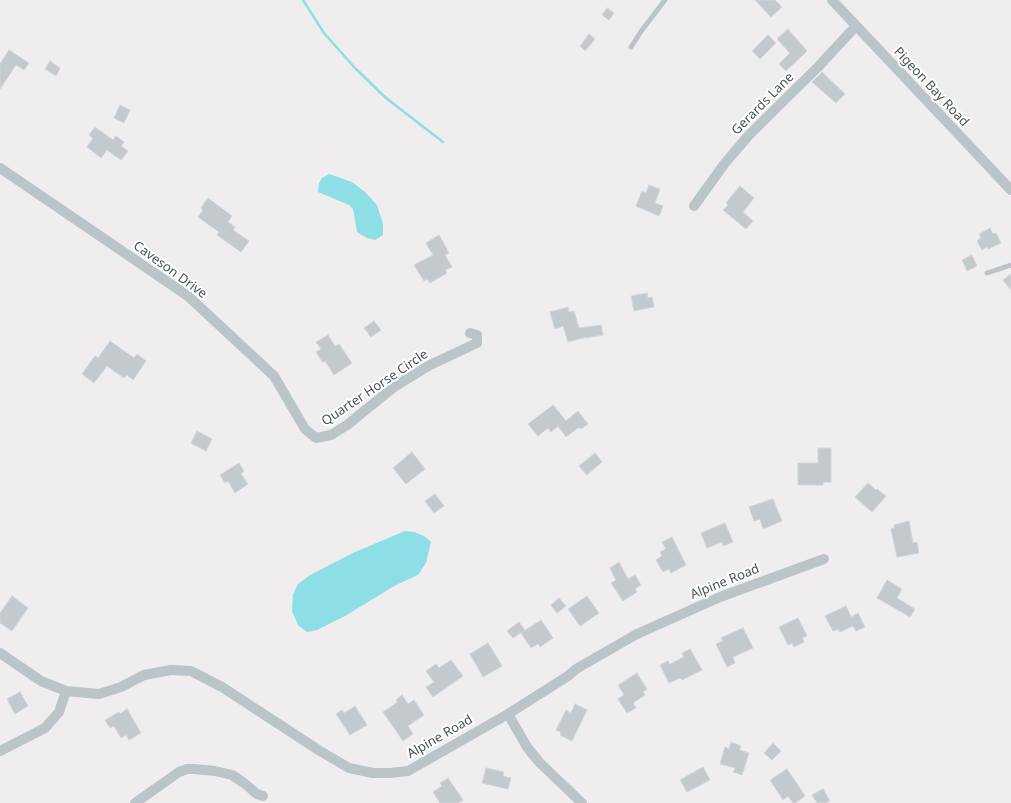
<!DOCTYPE html>
<html>
<head>
<meta charset="utf-8">
<style>
	body { margin:0 }
	canvas { display:block; background:#f0edee }
</style>
</head>
<body>
<canvas width="1011" height="803"></canvas>
<script>
const ctx = document.querySelector('canvas').getContext('2d');
ctx.lineJoin = 'round';
function fillPath(path, color) { ctx.fillStyle = color; ctx.fill(path, 'evenodd'); }
const shape = rows => new Path2D(rows.map(r => 'M' + r).join(''));
function trace(path, color, width, dash) { ctx.strokeStyle = color; ctx.lineWidth = width; ctx.lineCap = dash ? 'butt' : 'round'; ctx.setLineDash(dash || []); ctx.stroke(path); }
function drawText(font, color, halo, rows, align = 'center') {
  ctx.font = font + ' "Noto Sans",sans-serif'; ctx.lineWidth = 4; ctx.setLineDash([]); ctx.textBaseline = 'middle'; ctx.strokeStyle = halo; ctx.fillStyle = color; for (const [text, x, y, turn = 0] of rows) {
    ctx.save(); ctx.translate(x, y); ctx.rotate((+turn || 0) * Math.PI / 180); ctx.textAlign = isNaN(turn) ? turn : align; if (halo) ctx.strokeText(text, 0, 0); ctx.fillText(text, 0, 0); ctx.restore();
  }
}
fillPath(shape([
	[329,174,352,182,365,192,377,205,383,224,383,235,375,240,367,238,357,232,353,209,349,205,318,192,319,183,322,178],
	[405,531,414,532,424,536,431,542,426,563,418,575,396,585,345,616,317,630,307,632,298,625,292,611,293,594,298,584,310,575,355,552]
]), '#8edee5');
trace(shape([
	[303,0,324,33,355,68,386,98,443,142]
]), '#8edee5', 2.5);
const building = shape([
	[755,0,775,0,782,7,771,17,755,0],
	[607,8,614,13,609,20,602,15,607,8],
	[788,29,807,51,786,71,779,64,790,53,777,39,788,29],
	[589,34,595,39,585,51,580,46,589,34],
	[768,35,776,43,760,59,752,51,768,35],
	[9,50,29,63,24,70,16,65,0,89,0,64,9,50],
	[50,61,60,68,56,76,45,69,50,61],
	[822,72,845,94,836,103,812,82,822,72],
	[120,105,130,110,124,123,114,118,120,105],
	[95,127,113,140,116,136,124,142,121,146,128,151,121,160,107,150,101,158,87,147,93,138,89,135,95,127],
	[649,185,660,189,655,203,663,206,659,216,636,206,642,191,646,193,649,185],
	[740,186,754,198,743,212,753,221,746,229,723,210,728,205,726,203,740,186],
	[208,198,232,216,228,222,235,227,233,230,249,241,241,252,217,235,219,232,198,217,203,210,201,208,208,198],
	[990,228,993,234,996,233,1001,243,988,249,987,247,982,250,977,241,981,238,979,234,990,228],
	[439,235,449,253,445,255,452,267,445,270,447,273,430,283,427,279,424,281,414,265,433,255,426,243,439,235],
	[972,255,977,266,967,271,962,260,972,255],
	[1011,274,1011,290,1003,280,1011,274],
	[647,293,648,298,652,297,654,307,634,311,631,296,647,293],
	[568,307,569,312,574,311,579,328,601,325,603,335,586,338,586,337,568,342,563,326,555,329,550,312,568,307],
	[374,321,381,330,371,337,364,328,374,321],
	[328,335,335,346,339,344,352,363,334,375,325,361,323,363,316,352,321,349,316,342,328,335],
	[110,341,134,358,137,354,146,361,133,380,127,375,124,378,107,366,94,383,82,374,95,356,98,358,110,341],
	[553,405,566,421,578,411,588,424,581,429,579,427,566,437,558,426,551,432,548,428,538,436,528,424,553,405],
	[197,431,212,439,206,451,191,443,197,431],
	[818,448,831,448,831,482,823,482,823,485,798,485,798,463,818,463,818,448],
	[412,452,425,469,406,484,393,468,412,452],
	[595,453,602,462,587,475,579,466,595,453],
	[239,463,244,471,241,474,248,484,235,493,228,481,225,483,220,475,239,463],
	[868,483,876,490,877,489,886,496,872,512,855,497,868,483],
	[435,494,444,506,434,513,425,501,435,494],
	[773,499,782,521,763,529,760,519,754,521,749,507,773,499],
	[909,521,913,543,917,542,919,553,897,557,891,529,894,528,894,525,909,521],
	[725,523,733,542,723,546,722,542,707,548,701,533,725,523],
	[672,537,686,565,671,573,669,569,663,572,656,560,662,556,660,552,666,549,662,542,672,537],
	[619,562,628,579,635,575,641,585,635,589,637,592,623,601,611,583,616,580,610,568,619,562],
	[887,580,902,589,897,598,915,609,910,617,877,598,887,580],
	[12,596,28,608,12,631,0,623,0,613,12,596],
	[587,596,599,613,580,626,568,609,587,596],
	[559,598,566,606,557,613,551,605,559,598],
	[846,606,851,617,858,613,865,627,856,631,853,626,840,632,838,629,833,631,825,616,846,606],
	[798,618,807,636,802,638,804,642,794,647,792,643,788,645,779,627,798,618],
	[541,620,553,638,540,647,538,644,531,648,521,633,541,620],
	[519,622,525,630,513,638,507,631,519,622],
	[743,628,753,648,733,657,735,663,727,667,716,644,723,641,721,638,743,628],
	[488,643,502,666,483,677,470,654,488,643],
	[690,649,702,670,682,680,680,678,669,683,660,665,668,661,670,664,684,657,682,653,690,649],
	[451,660,463,676,433,697,426,687,434,682,426,671,436,664,439,668,451,660],
	[637,673,647,689,643,692,645,695,633,703,636,708,627,713,618,699,624,695,618,685,637,673],
	[20,692,28,706,15,714,7,699,20,692],
	[402,695,408,704,414,700,424,715,408,726,413,734,403,741,383,712,398,702,396,700,402,695],
	[575,704,587,710,572,741,560,735,561,732,556,730,566,710,571,713,575,704],
	[355,706,367,725,350,735,336,714,342,710,344,713,355,706],
	[127,709,141,733,129,740,126,735,121,738,114,726,110,728,105,720,119,712,120,714,127,709],
	[731,742,741,746,739,750,749,753,742,775,733,772,735,768,720,764,725,747,729,749,731,742],
	[773,743,781,751,772,760,764,753,773,743],
	[703,767,710,780,687,792,680,780,703,767],
	[486,768,504,772,503,776,511,778,508,789,482,783,486,768],
	[787,769,805,796,795,803,793,803,788,796,783,800,770,780,787,769],
	[448,778,463,800,458,803,440,803,433,792,442,786,440,783,448,778],
	[823,789,830,801,826,803,817,803,812,795,823,789]
]);
fillPath(building, '#c4c9cd');
trace(building, '#d2d5d9', 1);
trace(shape([
	[631,47,642,30,665,0],
	[987,273,1011,265]
]), '#bac4c9', 5);
trace(shape([
	[832,0,1011,190],
	[0,168,188,296,274,376,305,429,316,438,331,435,347,425,394,387,430,365,477,343,477,335,470,333],
	[694,206,725,163,750,134,818,67,856,26],
	[0,653,41,681,66,691,99,694,121,687,144,675,171,670,191,671,222,687,320,751,349,768,373,773,390,773,408,771,508,714,568,676,576,669,637,634,720,597,824,559],
	[508,714,527,747,540,763,582,803],
	[0,751,45,728,59,712,66,691],
	[135,803,179,772,187,769,194,769,215,771,232,775,244,783,257,794,263,796]
]), '#bac4c9', 10);
drawText('13px', '#475359', '#fff', [
	["Pigeon Bay Road",931,87,47],
	["Gerards Lane",763,104,-45],
	["Caveson Drive",170,270,36],
	["Quarter Horse Circle",375,388,-34],
	["Alpine Road",725,582,-22],
	["Alpine Road",440,737,-30]
]);
</script>
</body>
</html>
